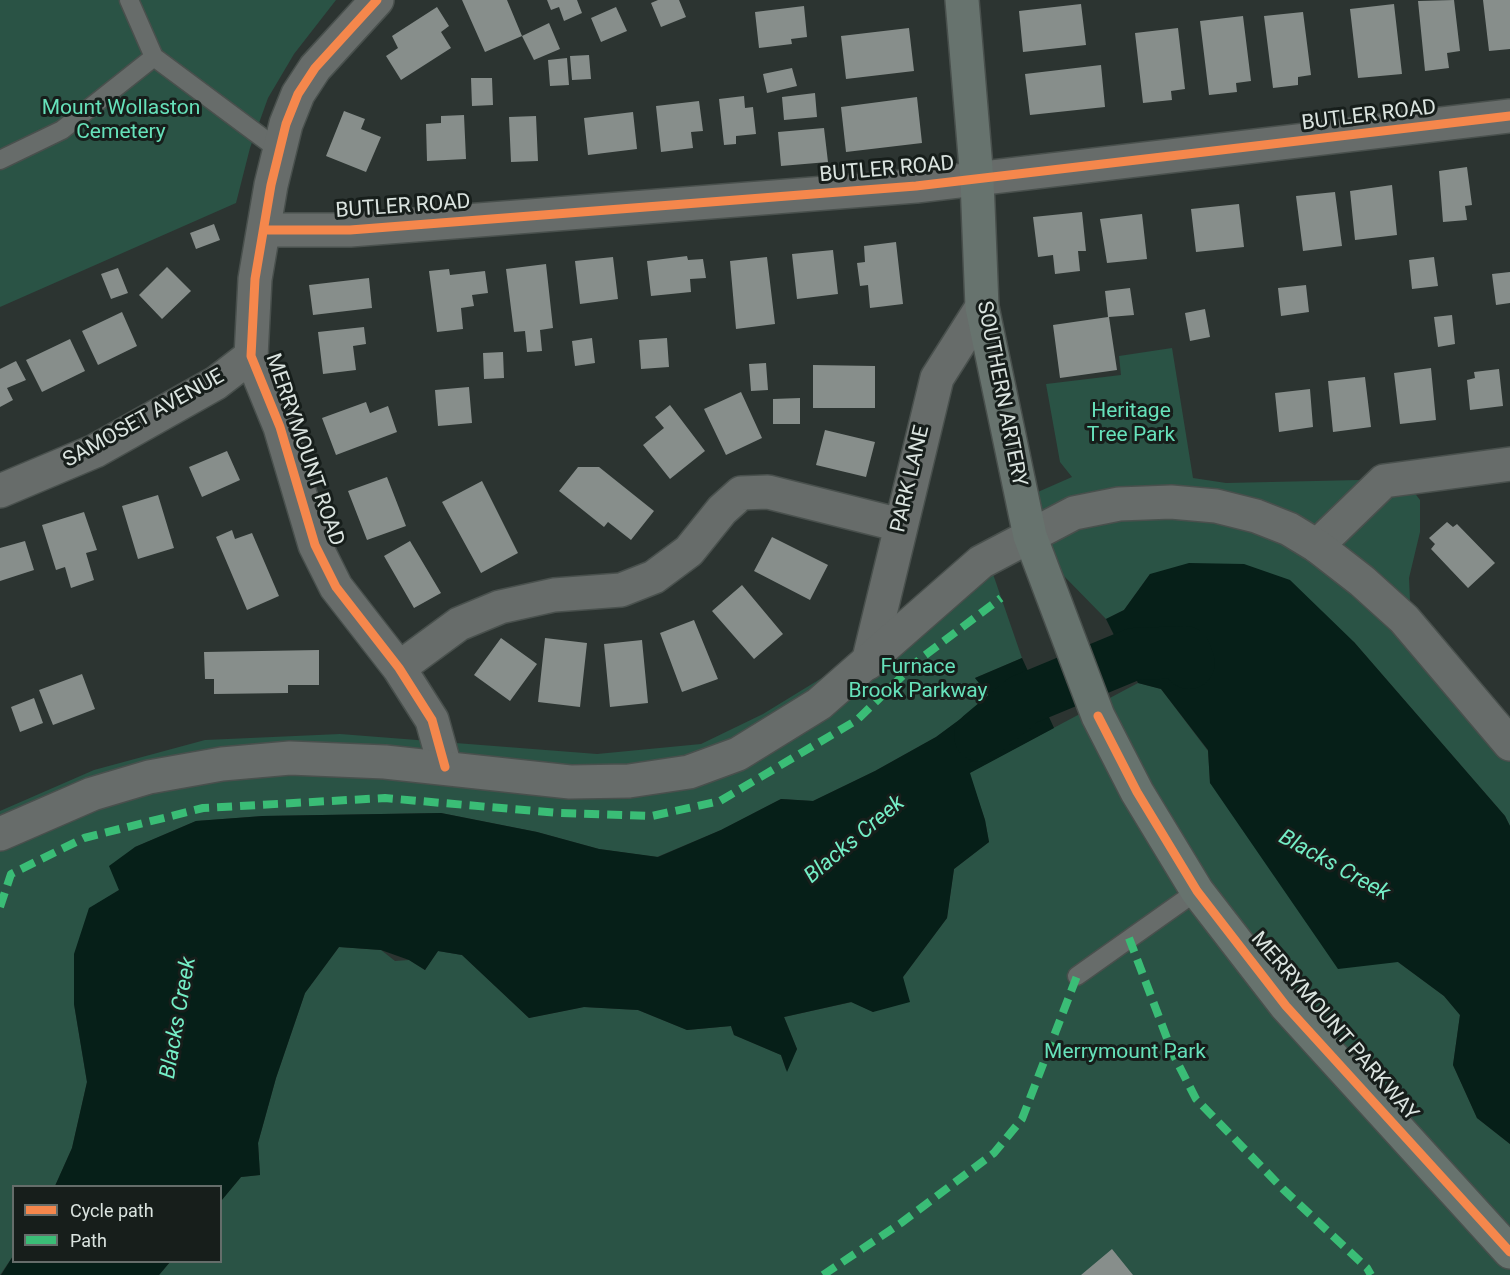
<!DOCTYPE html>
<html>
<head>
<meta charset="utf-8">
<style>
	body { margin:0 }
	#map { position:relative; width:1510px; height:1275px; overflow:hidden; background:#2c3431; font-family:Roboto,sans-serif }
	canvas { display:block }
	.legend { position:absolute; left:12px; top:1185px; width:210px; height:78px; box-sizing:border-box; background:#171e1b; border:2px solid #656d6a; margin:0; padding:8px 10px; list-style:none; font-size:18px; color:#dbe4e0 }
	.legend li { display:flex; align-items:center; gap:12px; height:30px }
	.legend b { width:30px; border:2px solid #656d6a }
</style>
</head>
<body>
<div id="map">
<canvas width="1510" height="1275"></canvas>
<ul class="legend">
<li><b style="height:8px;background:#f5874c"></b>Cycle path</li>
<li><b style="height:8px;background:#3abd76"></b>Path</li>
</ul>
</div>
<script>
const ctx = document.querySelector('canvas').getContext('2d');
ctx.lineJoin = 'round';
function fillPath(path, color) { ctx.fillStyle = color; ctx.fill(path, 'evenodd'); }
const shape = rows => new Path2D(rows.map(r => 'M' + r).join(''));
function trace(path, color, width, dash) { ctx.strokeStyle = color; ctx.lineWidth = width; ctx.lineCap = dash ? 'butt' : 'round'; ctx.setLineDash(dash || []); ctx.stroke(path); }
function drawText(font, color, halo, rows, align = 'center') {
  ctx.font = font + ' Roboto,sans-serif'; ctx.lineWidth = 6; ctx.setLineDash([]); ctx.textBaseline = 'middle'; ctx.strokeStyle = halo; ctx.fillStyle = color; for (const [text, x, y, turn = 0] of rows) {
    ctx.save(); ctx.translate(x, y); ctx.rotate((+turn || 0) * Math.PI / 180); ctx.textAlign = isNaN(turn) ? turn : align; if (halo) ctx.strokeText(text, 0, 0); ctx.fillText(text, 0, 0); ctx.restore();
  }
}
fillPath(shape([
	[0,0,336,0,294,54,268,98,250,148,236,203,0,307],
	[1172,348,1193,478,1226,483,1404,479,1420,500,1420,532,1409,578,1410,601,1429,639,1510,734,1510,826,1505,816,1354,642,1150,574,1124,610,1106,619,1061,573,1031,495,1072,477,1060,462,1046,384,1121,375,1119,356],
	[984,548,1022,658,975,678,991,697,936,737,875,771,813,801,781,799,721,830,657,857,599,849,537,832,441,813,263,816,196,821,135,847,119,890,89,909,74,1004,87,1082,72,1148,55,1186,14,1186,13,1256,0,1275,0,811,94,770,205,740,340,734,597,754,701,744,763,714,856,657],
	[1138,683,1161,689,1208,751,1210,783,1398,962,1444,996,1460,1015,1453,1065,1477,1118,1510,1144,1510,1275,159,1275,170,1262,220,1262,221,1201,241,1177,260,1175,258,1143,276,1078,305,993,339,947,381,950,395,961,409,960,425,970,438,951,462,955,529,1018,584,1007,638,1010,687,1030,731,1026,734,1035,781,1055,786,1070,797,1049,784,1017,852,1002,873,1012,903,977,947,918,954,869,989,842,985,820,969,773]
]), '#2a5345');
fillPath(shape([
	[1189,563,1244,564,1290,580,1354,642,1505,816,1510,826,1510,1144,1477,1118,1453,1065,1460,1015,1444,996,1398,962,1338,969,1210,783,1208,750,1161,689,1138,683,1106,619,1124,610,1150,574],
	[1022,658,1054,728,970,773,985,820,989,842,954,869,947,918,903,977,910,1002,873,1012,851,1002,784,1017,797,1049,787,1072,781,1055,734,1035,731,1026,687,1030,638,1010,584,1007,529,1018,462,955,438,951,425,970,409,960,381,950,339,947,305,993,276,1078,258,1143,260,1175,241,1177,221,1201,220,1186,55,1186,72,1148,87,1082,74,1004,74,954,89,908,119,890,109,866,135,847,196,821,263,816,441,813,537,832,599,849,658,857,721,830,781,799,813,801,875,771,936,737,990,697,975,678],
	[13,1256,14,1262,170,1262,159,1275,1,1275]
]), '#061f18');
trace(shape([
	[980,736,1023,700,1134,654,1185,652,1189,663]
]), '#061f18', 52);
fillPath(shape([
	[462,0,507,0,522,36,485,52],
	[547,0,577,0,582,13,564,21,559,7,551,10],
	[658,0,679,0,686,17,661,27,651,3],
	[1454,0,1460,51,1447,53,1449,68,1425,71,1418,1],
	[1483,0,1510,0,1510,49,1489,51],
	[1081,4,1086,45,1023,52,1019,11],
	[1394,4,1402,74,1358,78,1350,9],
	[804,6,807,37,791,39,792,44,759,48,755,12],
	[437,7,449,26,441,32,451,48,401,80,386,56,398,48,392,36],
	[616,7,627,31,601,42,591,18],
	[1303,12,1311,75,1298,77,1298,85,1273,88,1264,16],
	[1243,16,1251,81,1236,83,1237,92,1209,95,1200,21],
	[549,23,560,49,534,60,522,36],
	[909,28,914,71,846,79,841,36],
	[1178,28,1185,89,1171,91,1172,100,1143,103,1135,33],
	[589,55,591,79,572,80,570,56],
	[567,58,569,85,550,86,548,60],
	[1101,65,1105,107,1030,115,1025,74],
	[792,68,797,86,767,93,763,74],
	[471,78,492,78,493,105,472,106],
	[815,93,817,117,784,120,782,97],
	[744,96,745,108,753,107,756,134,736,136,736,144,724,145,719,99],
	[917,97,922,143,846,152,841,107],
	[699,101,703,131,691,132,693,148,661,152,656,106],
	[344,111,365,119,361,129,381,137,366,172,326,156],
	[633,112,637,149,588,155,584,118],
	[464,115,466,159,427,161,426,124,441,123,441,116],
	[536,116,538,161,511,162,509,117],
	[824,128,828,162,781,166,778,132],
	[1467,167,1472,205,1465,206,1467,220,1443,222,1439,171],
	[1392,185,1397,235,1355,240,1350,191],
	[1335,192,1342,246,1303,251,1296,196],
	[1239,204,1244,247,1196,252,1191,209],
	[1082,212,1086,251,1078,251,1080,271,1055,274,1053,255,1038,257,1033,217],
	[1142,214,1147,259,1107,263,1100,219],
	[214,224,220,240,196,249,190,233],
	[896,242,903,304,870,308,868,285,860,286,857,263,865,262,864,246],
	[833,250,838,294,797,299,792,254],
	[687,256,688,260,703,259,706,278,690,279,691,292,651,296,647,261],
	[613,257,618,299,580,304,575,261],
	[767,257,775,324,736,329,730,261],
	[1434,257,1438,286,1412,289,1409,260],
	[546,264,553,328,540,330,542,351,527,352,525,331,514,332,506,269],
	[167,267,191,291,162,319,139,295],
	[118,268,128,293,111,299,101,274],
	[449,269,450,275,485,271,488,293,472,295,474,306,461,308,463,329,437,332,429,271],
	[1510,272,1510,303,1496,305,1492,274],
	[369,278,372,308,313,315,309,285],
	[1306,285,1309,312,1281,316,1278,288],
	[1130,288,1134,315,1109,317,1117,370,1060,378,1053,325,1108,317,1105,291],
	[1205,309,1210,337,1190,341,1185,313],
	[122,312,137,346,98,365,82,331],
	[1452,315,1455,344,1438,347,1434,317],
	[364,327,366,344,353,346,356,370,323,374,318,332],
	[592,338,595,363,575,366,572,341],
	[667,338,669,367,641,369,639,340],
	[70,339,85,371,42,392,26,360],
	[503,352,504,378,484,379,483,353],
	[16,361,26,380,7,388,13,400,0,407,0,369],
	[766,363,768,390,751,391,749,364],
	[813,365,875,366,875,408,813,408],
	[1431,368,1436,420,1400,424,1394,373],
	[1499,369,1503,406,1470,410,1467,380,1475,378,1474,372],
	[1365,377,1371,427,1333,432,1328,381],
	[469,387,472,423,438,426,435,390],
	[1310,389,1313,427,1279,432,1275,393],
	[741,392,762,438,726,455,704,409],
	[800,398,800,424,773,424,773,399],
	[366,402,370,413,388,406,397,432,336,455,322,418],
	[670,405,705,451,670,479,643,445,664,428,655,417],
	[825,430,875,442,866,477,816,465],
	[227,451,240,480,202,497,189,467],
	[578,467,599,467,654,511,631,540,608,522,604,527,559,491],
	[387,477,406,526,367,540,348,491],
	[482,481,518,553,481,573,442,502],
	[158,495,174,548,138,559,122,506],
	[84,512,97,550,86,553,94,580,71,588,65,567,56,570,42,525],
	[1447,522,1453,527,1457,524,1495,563,1468,588,1431,549,1435,544,1429,538],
	[232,530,235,539,252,533,279,596,247,610,216,537],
	[772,537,828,565,810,600,754,571],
	[25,541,34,570,0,581,0,548],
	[410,541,441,593,414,608,384,556],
	[742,585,783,634,754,659,712,611],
	[694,620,718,679,682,692,660,633],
	[501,638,537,664,510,701,474,675],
	[545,638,587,643,580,707,538,702],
	[642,640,648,703,610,707,604,644],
	[319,650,319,685,288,685,288,693,214,694,214,679,205,679,204,652],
	[82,674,95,709,53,725,39,690],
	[34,698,43,723,20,732,11,707],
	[1112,1249,1133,1275,1081,1275]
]), '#878e8b');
const lane = shape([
	[129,0,154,57,279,150],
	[0,160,62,130,154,57],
	[1077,976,1197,891]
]);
const street = shape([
	[377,0,315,68,298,94,286,124,271,185,255,279,251,356,280,427,315,545,336,587,399,668,432,720,445,767],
	[265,230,350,230,916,186,1510,116],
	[0,491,95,451,216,383,251,356],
	[1317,546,1384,481,1510,464],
	[868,663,937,378,982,307],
	[399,668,459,624,500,607,554,595,621,590,654,577,689,551,722,510,741,493,768,492,900,525]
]);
const secondary = shape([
	[0,834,92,794,149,777,222,764,290,758,385,762,570,782,629,781,689,772,738,754,819,704,981,562,1074,513,1119,504,1171,502,1216,506,1256,516,1289,529,1317,546,1362,581,1404,619,1510,744]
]);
const primary = shape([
	[962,0,977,180,982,307,1030,536,1098,716,1137,792,1197,891,1286,1006,1510,1252]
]);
trace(lane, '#49504d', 21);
trace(street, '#49504d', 36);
trace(secondary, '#49504d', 36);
trace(primary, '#49504d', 36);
trace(lane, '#676c6a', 18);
trace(street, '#676c6a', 33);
trace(secondary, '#676c6a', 33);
trace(primary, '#67736e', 33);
trace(shape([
	[0,907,11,874,84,838,203,808,385,798,558,813,652,816,720,801,857,720,920,659,1001,598],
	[1129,938,1173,1054,1196,1099,1283,1189,1367,1268,1371,1275],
	[823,1275,901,1223,994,1153,1022,1119,1077,976]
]), '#3abd76', 8, [15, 8]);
trace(shape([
	[377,0,315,68,298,94,286,124,271,185,255,279,251,356,280,427,315,545,336,587,399,668,432,720,445,767],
	[265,230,350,230,916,186,1510,116],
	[1098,716,1137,792,1197,891,1286,1006,1510,1252]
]), '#f5874c', 9);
drawText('21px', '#66e1ba', '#171e1b', [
	["Mount Wollaston",121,109],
	["Cemetery",121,133],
	["Heritage",1131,412],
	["Tree Park",1131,436],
	["Furnace",918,668],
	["Brook Parkway",918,692],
	["Merrymount Park",1125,1053]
]);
drawText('21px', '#dbe4e0', '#171e1b', [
	["BUTLER ROAD",1369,116,-7],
	["BUTLER ROAD",887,170,-5],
	["BUTLER ROAD",403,207,-4],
	["SOUTHERN ARTERY",1001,394,79],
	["SAMOSET AVENUE",144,419,-29],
	["MERRYMOUNT ROAD",304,450,71],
	["PARK LANE",911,479,-77],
	["MERRYMOUNT PARKWAY",1334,1027,49]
]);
drawText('italic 22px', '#74eec6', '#171e1b', [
	["Blacks Creek",855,840,-40],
	["Blacks Creek",1334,866,29],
	["Blacks Creek",179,1018,-80]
]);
</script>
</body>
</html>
